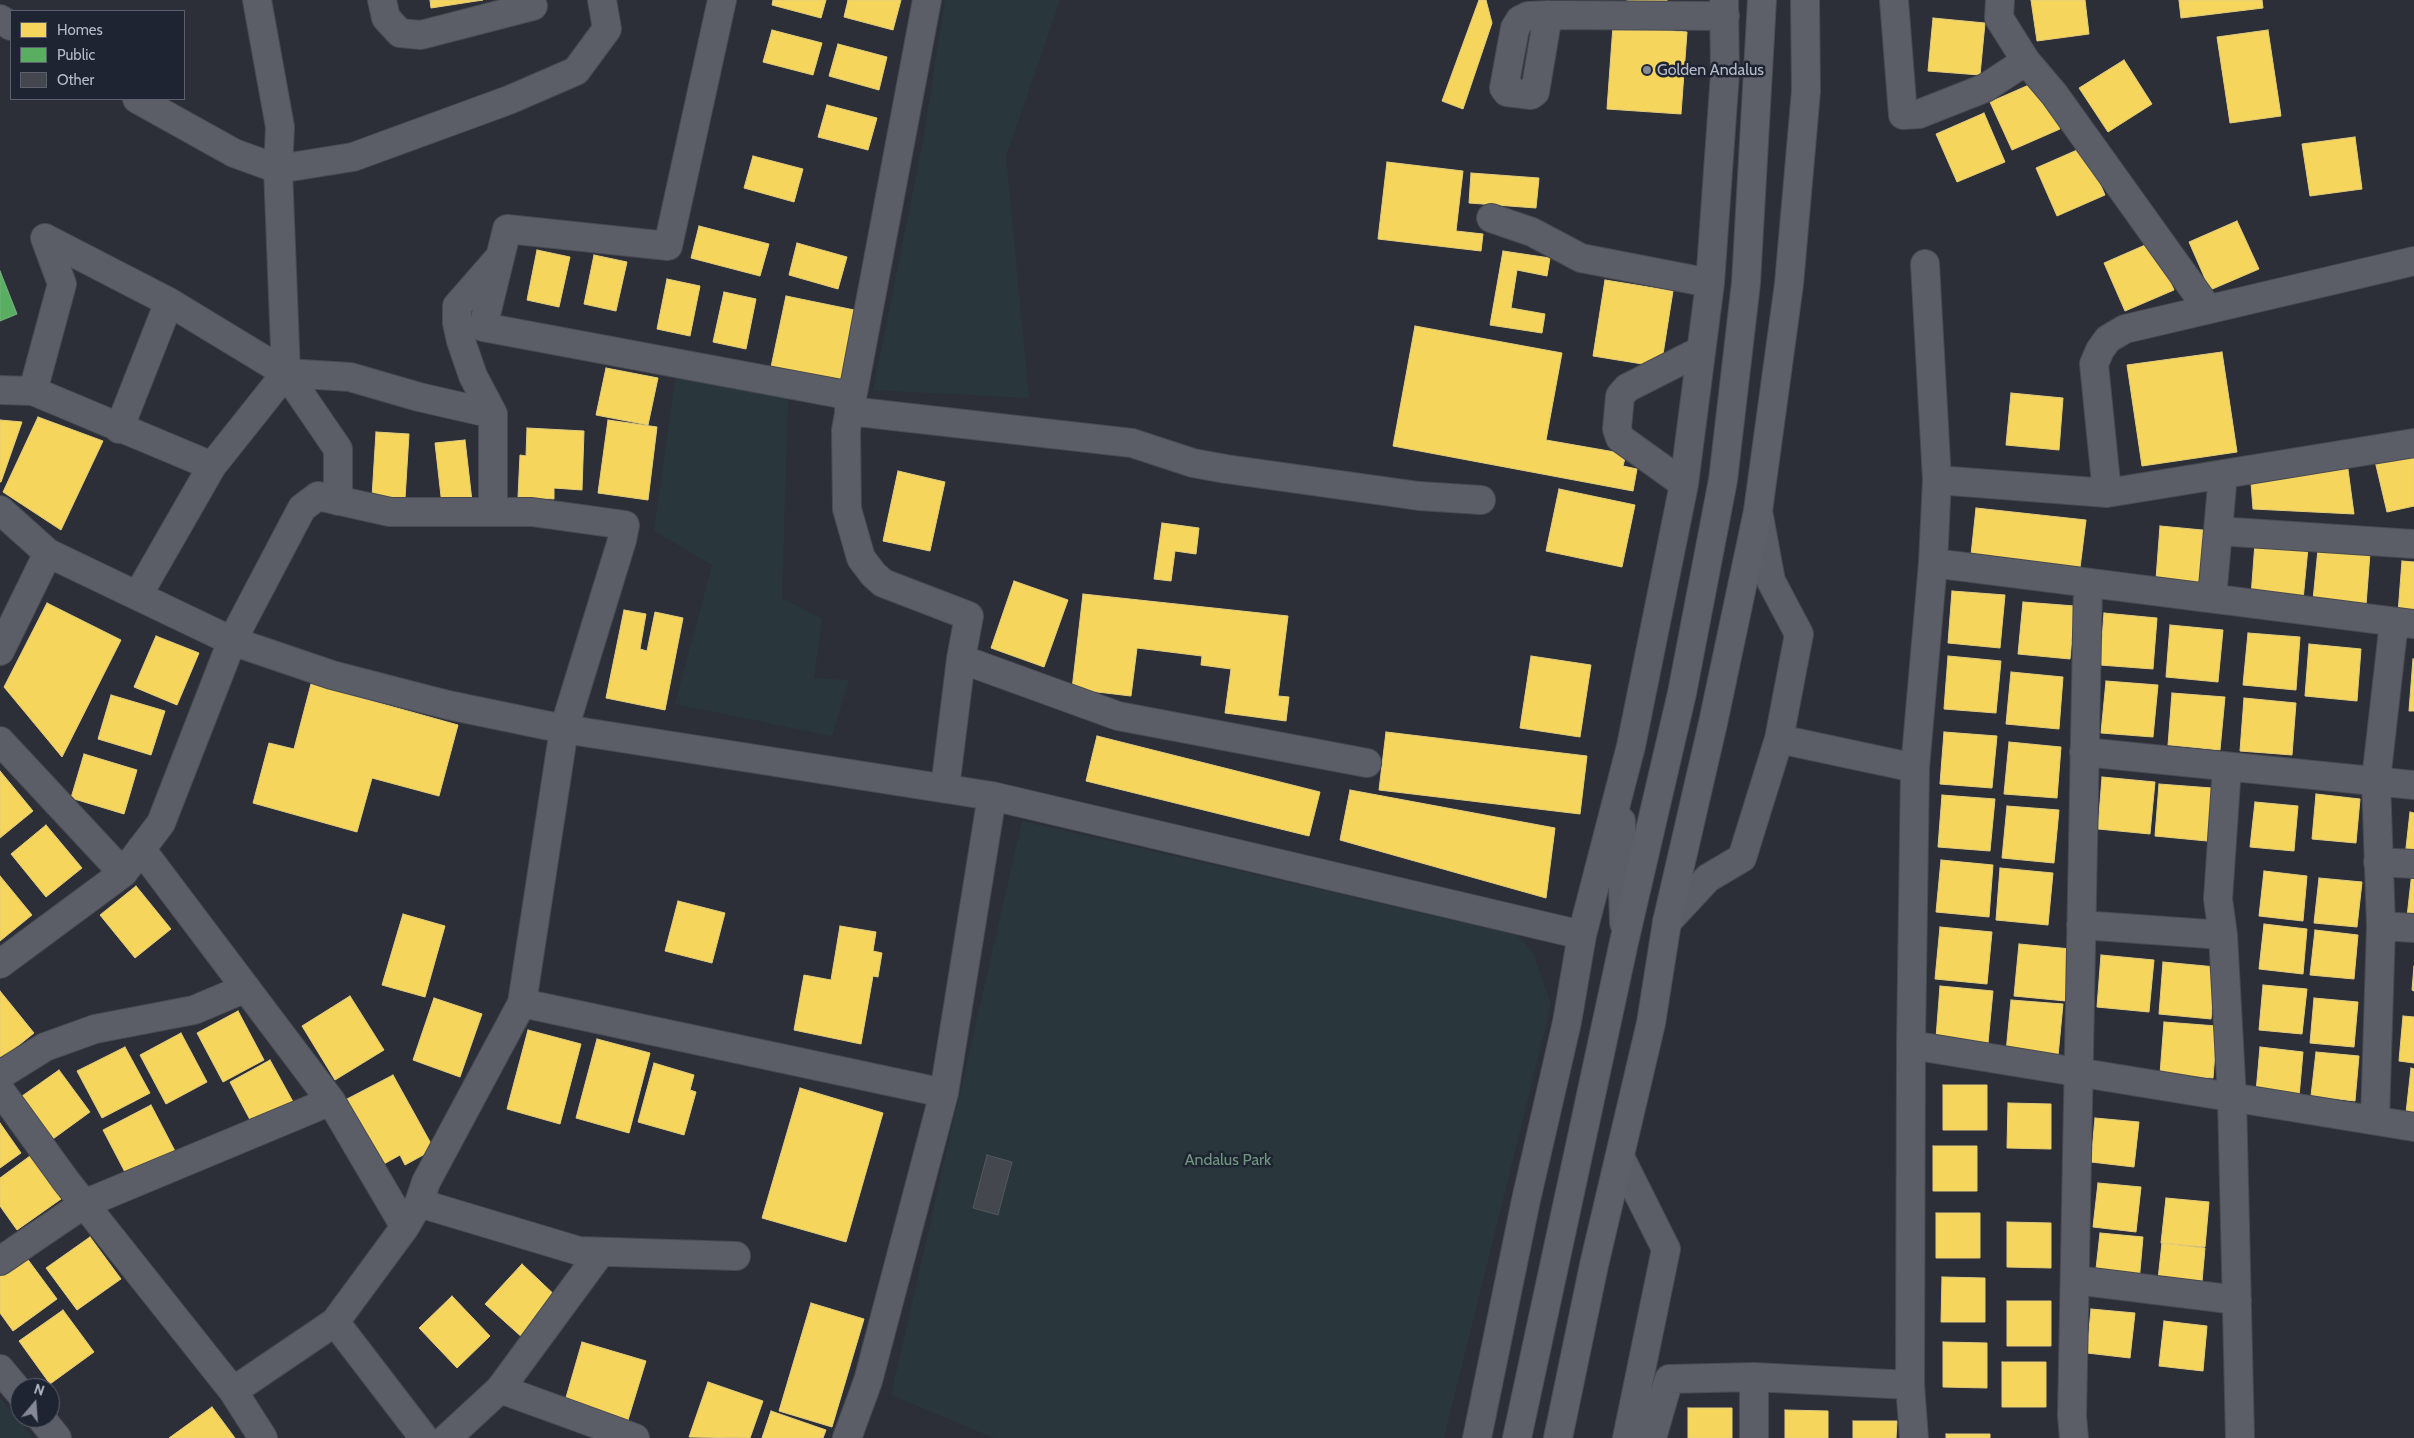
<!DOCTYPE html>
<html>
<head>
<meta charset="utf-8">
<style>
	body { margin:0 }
	#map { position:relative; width:2414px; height:1438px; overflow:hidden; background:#2c2f38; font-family:Cabin,sans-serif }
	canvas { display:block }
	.legend { position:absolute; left:10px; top:10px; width:175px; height:90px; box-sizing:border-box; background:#1f2432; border:1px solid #5b606e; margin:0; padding:6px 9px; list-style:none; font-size:15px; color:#b6bac8 }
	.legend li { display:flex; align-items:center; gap:10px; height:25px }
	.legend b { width:25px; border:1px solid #5b606e }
	.north { position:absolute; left:10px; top:1378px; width:50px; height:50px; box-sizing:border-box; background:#1f2432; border:1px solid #5b606e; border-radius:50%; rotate:18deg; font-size:14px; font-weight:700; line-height:20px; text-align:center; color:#b6bac8 }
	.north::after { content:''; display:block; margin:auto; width:18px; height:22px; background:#868996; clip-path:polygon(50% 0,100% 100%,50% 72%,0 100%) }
</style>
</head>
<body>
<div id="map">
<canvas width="2414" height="1438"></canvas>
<ul class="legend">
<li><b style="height:14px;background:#f6d55c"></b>Homes</li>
<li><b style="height:14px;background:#5aae61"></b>Public</li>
<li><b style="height:14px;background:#45474e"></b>Other</li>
</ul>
<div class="north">N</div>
</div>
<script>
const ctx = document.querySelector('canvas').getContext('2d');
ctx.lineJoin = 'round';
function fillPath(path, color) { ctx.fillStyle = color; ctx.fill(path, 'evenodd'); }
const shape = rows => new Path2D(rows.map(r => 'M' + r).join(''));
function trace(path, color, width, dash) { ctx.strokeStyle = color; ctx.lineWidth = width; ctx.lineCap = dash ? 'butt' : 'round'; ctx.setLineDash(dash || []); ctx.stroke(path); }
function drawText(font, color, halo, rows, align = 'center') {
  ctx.font = font + ' Cabin,sans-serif'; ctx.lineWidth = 5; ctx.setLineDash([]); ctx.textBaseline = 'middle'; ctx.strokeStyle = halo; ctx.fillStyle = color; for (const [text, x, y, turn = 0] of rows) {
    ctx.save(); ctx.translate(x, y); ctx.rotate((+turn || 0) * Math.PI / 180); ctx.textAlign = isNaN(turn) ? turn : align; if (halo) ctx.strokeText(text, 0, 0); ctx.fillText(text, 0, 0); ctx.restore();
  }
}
fillPath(shape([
	[945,0,1060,0,1006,156,1029,398,873,390,922,147],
	[676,374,788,394,782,598,822,619,814,678,849,680,832,736,675,704,712,565,654,531],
	[1022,821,1517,935,1533,953,1551,1005,1444,1438,994,1438,891,1395],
	[0,1398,33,1438,0,1438]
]), '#29373d');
const homes = shape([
	[430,0,483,0,431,8,430,0],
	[773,0,826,0,821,18,772,5,773,0],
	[848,0,901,0,893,30,844,17,848,0],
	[1479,0,1486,0,1492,23,1463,109,1442,101,1479,0],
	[1627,0,1667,0,1667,5,1627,0],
	[2031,0,2085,0,2089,34,2037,41,2031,0],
	[2179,0,2262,0,2263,8,2181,18,2179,0],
	[1933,18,1985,23,1980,75,1928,71,1933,18],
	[1613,26,1687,32,1681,114,1607,109,1613,26],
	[772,30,822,43,813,75,763,62,772,30],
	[2268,30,2281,116,2230,123,2217,37,2268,30],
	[838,44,887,57,879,90,829,76,838,44],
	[2124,60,2152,104,2108,132,2079,88,2124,60],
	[2038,81,2060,129,2012,150,1990,102,2038,81],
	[827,105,877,118,868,150,818,137,827,105],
	[1984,113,2005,162,1957,182,1936,134,1984,113],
	[2355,137,2362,189,2310,196,2302,144,2355,137],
	[2084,147,2105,195,2057,216,2036,168,2084,147],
	[753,156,803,169,794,202,744,188,753,156],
	[1387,162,1463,171,1456,231,1483,234,1481,251,1378,239,1387,162],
	[1471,173,1539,178,1536,208,1469,203,1471,173],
	[2237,221,2259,269,2210,290,2189,242,2237,221],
	[699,226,769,244,760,276,691,258,699,226],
	[2152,242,2174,290,2125,311,2104,263,2152,242],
	[797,243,847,257,838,289,789,275,797,243],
	[537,250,570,257,559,307,527,300,537,250],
	[1503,251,1550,258,1547,276,1517,270,1511,308,1545,314,1542,333,1490,325,1503,251],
	[594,255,627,262,616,311,584,304,594,255],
	[667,279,700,286,690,336,657,329,667,279],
	[1605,280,1673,291,1661,367,1593,356,1605,280],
	[724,292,756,299,746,349,713,342,724,292],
	[786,296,864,312,849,383,771,367,786,296],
	[1415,326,1562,353,1546,440,1626,454,1623,466,1637,469,1633,491,1393,446,1415,326],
	[2222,352,2237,452,2142,466,2127,365,2222,352],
	[606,368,658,378,648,425,596,415,606,368],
	[2011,393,2063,398,2059,450,2006,445,2011,393],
	[38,417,103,441,61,530,3,492,38,417],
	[0,420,22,422,1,482,0,482,0,420],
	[608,420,657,427,648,500,598,493,608,420],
	[527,428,584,431,582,490,554,488,554,499,518,497,520,455,526,456,527,428],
	[376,432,409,434,405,499,372,497,376,432],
	[465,440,472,501,442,505,435,443,465,440],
	[2414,453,2414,506,2387,512,2375,461,2414,453],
	[2347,462,2354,514,2253,509,2251,483,2347,462],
	[898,471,945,482,930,551,883,541,898,471],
	[1559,489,1635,505,1622,567,1546,551,1559,489],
	[1976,508,2086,520,2080,568,1971,555,1976,508],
	[1162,523,1199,528,1196,554,1175,551,1171,581,1154,579,1162,523],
	[2160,526,2213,531,2208,583,2156,579,2160,526],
	[2255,543,2308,548,2303,600,2251,596,2255,543],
	[2318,549,2370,553,2366,605,2313,600,2318,549],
	[2402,561,2414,562,2414,614,2398,613,2402,561],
	[1014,581,1068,600,1044,667,991,648,1014,581],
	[1952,591,2005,595,2000,648,1948,643,1952,591],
	[1083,594,1288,616,1278,696,1289,697,1286,721,1225,713,1231,669,1201,665,1202,656,1137,648,1131,696,1072,689,1083,594],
	[2023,602,2075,606,2070,659,2018,654,2023,602],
	[47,603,121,640,62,757,4,687,47,603],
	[624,610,646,614,640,649,647,651,655,612,683,618,665,710,606,698,624,610],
	[2104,613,2157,618,2153,669,2100,665,2104,613],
	[2170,625,2223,630,2218,682,2166,677,2170,625],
	[2248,633,2300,637,2296,690,2243,685,2248,633],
	[156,636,199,653,177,705,134,687,156,636],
	[2309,644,2361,649,2357,701,2305,696,2309,644],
	[1531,656,1591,665,1580,737,1520,728,1531,656],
	[1948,656,2001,661,1996,713,1944,709,1948,656],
	[2413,659,2414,659,2414,711,2409,711,2413,659],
	[2011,672,2063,677,2059,729,2006,724,2011,672],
	[2106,681,2158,685,2153,737,2101,733,2106,681],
	[311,684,458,725,439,796,372,778,357,832,253,803,269,743,294,749,311,684],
	[2172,693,2225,697,2220,750,2168,745,2172,693],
	[111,695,165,711,151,755,98,739,111,695],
	[2244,698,2296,703,2292,755,2240,751,2244,698],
	[1386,732,1587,756,1580,814,1379,790,1386,732],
	[1944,732,1997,736,1992,788,1940,784,1944,732],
	[1097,736,1320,792,1309,836,1086,781,1097,736],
	[2009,742,2061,747,2057,798,2004,794,2009,742],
	[84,754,137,770,124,814,71,798,84,754],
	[0,771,33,811,0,838,0,771],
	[2102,777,2155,782,2150,834,2098,829,2102,777],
	[2159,784,2212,788,2207,841,2155,836,2159,784],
	[1350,790,1555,828,1546,898,1340,840,1350,790],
	[2316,794,2360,799,2356,843,2312,839,2316,794],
	[1942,795,1995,799,1990,851,1938,847,1942,795],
	[2255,802,2298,806,2294,851,2250,847,2255,802],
	[2007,806,2059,810,2054,863,2002,858,2007,806],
	[2410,812,2414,813,2414,858,2405,857,2410,812],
	[46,825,82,868,46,897,11,854,46,825],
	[1941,860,1993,865,1989,917,1936,912,1941,860],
	[2000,868,2053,873,2048,925,1996,920,2000,868],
	[2264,871,2307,876,2303,921,2259,916,2264,871],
	[2412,872,2414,872,2414,917,2407,917,2412,872],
	[0,876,32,915,0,941,0,876],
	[2319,878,2362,882,2357,927,2314,923,2319,878],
	[136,886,171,929,135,958,100,915,136,886],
	[678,901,725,913,712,963,665,951,678,901],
	[403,914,445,926,425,997,382,985,403,914],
	[2264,924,2307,929,2303,974,2259,969,2264,924],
	[840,926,876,932,873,951,882,953,878,977,873,976,861,1044,794,1030,804,975,831,980,840,926],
	[1940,927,1992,932,1987,984,1935,979,1940,927],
	[2315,930,2358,935,2354,979,2310,975,2315,930],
	[2019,944,2071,949,2066,1001,2014,996,2019,944],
	[2101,955,2154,960,2149,1012,2097,1007,2101,955],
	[2163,962,2216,967,2211,1019,2159,1014,2163,962],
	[2414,966,2414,991,2412,990,2414,966],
	[2263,985,2307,989,2302,1034,2259,1030,2263,985],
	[1940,986,1993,991,1988,1043,1936,1038,1940,986],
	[0,991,34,1033,0,1060,0,991],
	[350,996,384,1050,335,1080,302,1026,350,996],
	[434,998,482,1014,460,1077,413,1060,434,998],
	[2314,998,2358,1002,2354,1047,2310,1043,2314,998],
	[2011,1000,2063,1004,2058,1056,2006,1052,2011,1000],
	[238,1011,264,1060,223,1082,197,1033,238,1011],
	[2403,1016,2414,1017,2414,1063,2399,1061,2403,1016],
	[2164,1022,2217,1026,2213,1078,2160,1074,2164,1022],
	[528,1030,581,1044,560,1124,507,1109,528,1030],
	[181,1033,207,1082,166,1104,140,1055,181,1033],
	[597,1039,650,1053,629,1133,576,1118,597,1039],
	[125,1047,150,1093,102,1118,77,1071,125,1047],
	[2260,1047,2303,1052,2299,1097,2256,1092,2260,1047],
	[2316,1052,2359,1056,2355,1101,2311,1096,2316,1052],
	[270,1060,297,1109,256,1131,230,1082,270,1060],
	[654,1063,694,1075,690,1090,696,1092,684,1135,638,1122,654,1063],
	[2411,1068,2414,1069,2414,1114,2406,1113,2411,1068],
	[59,1070,90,1112,46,1144,15,1101,59,1070],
	[393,1075,434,1149,405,1165,400,1155,382,1165,347,1099,393,1075],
	[1943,1085,1987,1085,1987,1130,1943,1130,1943,1085],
	[800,1088,883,1113,846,1242,762,1218,800,1088],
	[2008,1103,2051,1104,2051,1149,2007,1148,2008,1103],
	[151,1105,175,1151,127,1176,103,1130,151,1105],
	[2095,1118,2139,1122,2134,1167,2091,1162,2095,1118],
	[0,1123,21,1153,0,1168,0,1123],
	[1933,1146,1977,1146,1977,1191,1933,1191,1933,1146],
	[30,1156,61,1199,17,1230,0,1206,0,1178,30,1156],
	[2098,1183,2141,1187,2136,1232,2093,1227,2098,1183],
	[2166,1198,2209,1202,2205,1247,2161,1243,2166,1198],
	[1936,1213,1980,1213,1980,1258,1936,1258,1936,1213],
	[2007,1222,2051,1223,2051,1268,2007,1267,2007,1222],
	[2100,1233,2143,1237,2139,1282,2095,1278,2100,1233],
	[90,1237,121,1279,77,1310,46,1268,90,1237],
	[2162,1243,2205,1248,2201,1293,2157,1288,2162,1243],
	[26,1257,57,1299,13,1331,0,1313,0,1275,26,1257],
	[522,1264,560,1300,524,1339,485,1304,522,1264],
	[1942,1277,1985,1278,1985,1322,1941,1322,1942,1277],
	[452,1296,490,1336,457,1368,419,1328,452,1296],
	[2007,1301,2051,1301,2051,1346,2007,1346,2007,1301],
	[811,1303,864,1319,832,1427,779,1411,811,1303],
	[2091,1309,2135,1313,2130,1358,2087,1353,2091,1309],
	[63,1310,94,1352,50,1384,19,1341,63,1310],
	[2164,1321,2207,1326,2203,1371,2159,1366,2164,1321],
	[582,1342,646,1361,628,1420,565,1401,582,1342],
	[1943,1342,1987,1343,1987,1388,1943,1387,1943,1342],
	[2002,1362,2046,1362,2046,1407,2002,1407,2002,1362],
	[708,1382,763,1401,750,1438,689,1437,708,1382],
	[212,1407,235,1438,169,1438,212,1407],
	[1688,1408,1732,1408,1732,1438,1688,1438,1688,1408],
	[1785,1410,1828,1411,1828,1438,1785,1438,1785,1410],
	[771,1411,826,1430,823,1438,762,1438,771,1411],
	[1853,1421,1897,1421,1896,1438,1853,1438,1853,1421],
	[1946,1434,1990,1434,1990,1438,1946,1438,1946,1434]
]);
fillPath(homes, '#f6d55c');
trace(homes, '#e3cd7c', 1);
const public = shape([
	[0,271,17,314,0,321,0,271]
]);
fillPath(public, '#5aae61');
trace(public, '#76b280', 1);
const building = shape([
	[987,1155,1012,1162,998,1215,973,1208,987,1155]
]);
fillPath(building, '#45474e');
trace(building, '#53575f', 1);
const minor = shape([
	[382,0,386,18,400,33,421,35,533,6],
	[722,0,668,246,507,229,483,327,852,396],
	[927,0,846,430,847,509,861,558,873,574,883,583,969,616,961,659,945,788],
	[1894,0,1903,115,1919,114,1985,88,2026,61],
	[2000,0,1999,18,2026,61,2054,94,2208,309],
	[1548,15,1535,92,1531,95,1507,92,1504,88,1515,28,1520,20,1528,16,1548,15,1725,16],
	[0,19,11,26],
	[137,99,234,153,278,169,353,157,509,100,576,71,607,29,602,0],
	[1491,218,1532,232,1581,258,1710,283],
	[45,238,169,302,286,373],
	[0,390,33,391,212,466],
	[33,391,62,284,45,238],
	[849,411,1132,443,1193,463,1226,469,1419,496,1481,500],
	[119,429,169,302],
	[1937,480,2107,493,2414,443],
	[1684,484,1620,438,1617,429,1620,396,1627,388,1700,351],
	[2107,493,2094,364,2100,350,2108,339,2125,329,2414,261],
	[338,501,338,449,286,373,350,377,419,397,493,414],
	[0,510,48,553,232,641,332,675,448,705,564,729,992,796,1582,935],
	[493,512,493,414,473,376,461,341,457,323,457,306,498,259],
	[2218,531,2414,544],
	[1933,563,2414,624],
	[138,595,212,466,286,373,278,169,280,127,257,0],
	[2212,598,2223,474],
	[0,651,48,553],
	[961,659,1118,716,1367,763],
	[1779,739,1915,768],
	[0,741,123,873],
	[2084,752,2414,785],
	[2227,767,2218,899,2223,935,2232,1098,2240,1438],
	[1621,821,1624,923],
	[141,849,331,1101,405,1227],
	[2378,862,2414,864],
	[1667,922,1708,878,1742,858,1779,739,1799,634,1771,581,1758,511],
	[2081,925,2223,935],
	[2381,926,2414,928],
	[0,964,123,873,161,823,232,641,302,508,318,496,390,512,532,512,625,525,622,540,564,729,522,1003,426,1182,419,1203,405,1227,335,1322,233,1391],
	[522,1003,944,1093],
	[1911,1045,2414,1127],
	[0,1075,45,1047,95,1029,194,1010,246,988],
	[0,1090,66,1181,233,1391,263,1438],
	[2375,1120,2381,926,2376,780,2394,622],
	[1620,1157,1666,1249,1627,1438],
	[419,1203,579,1251,736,1256],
	[0,1261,84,1204,331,1101],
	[2075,1280,2237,1300],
	[335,1322,424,1438],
	[0,1369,20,1393],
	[1754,1377,1754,1438],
	[500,1389,635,1438],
	[41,1418,57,1438],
	[447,1438,500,1389,600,1253],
	[847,1438,868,1381,944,1093,992,796],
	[1477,1438,1526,1200,1567,1022,1582,935,1631,746,1684,484,1710,283,1725,73,1724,0],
	[1652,1438,1669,1379,1754,1377,1910,1385],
	[1914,1438,1910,1385,1911,1045,1915,768,1933,563,1937,480,1925,264],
	[2074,1438,2072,1416,2088,583]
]);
const major = shape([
	[1517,1438,1624,942,1682,693,1723,480,1746,283,1762,0],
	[1558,1438,1594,1265,1651,1023,1667,922,1713,723,1758,511,1789,284,1806,91,1805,0]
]);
trace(minor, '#484a51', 30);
trace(major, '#494c55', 30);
trace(minor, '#5b5e66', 28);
trace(major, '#5d6068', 28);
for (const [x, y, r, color] of [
	[1647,70,5,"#868996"]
]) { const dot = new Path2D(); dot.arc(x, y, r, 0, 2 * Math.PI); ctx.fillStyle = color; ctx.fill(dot); trace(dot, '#1f2432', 2); }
drawText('16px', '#b6bac8', '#1f2432', [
	["Golden Andalus",1657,70]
], 'left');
drawText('16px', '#6f977f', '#1f2432', [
	["Andalus Park",1228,1160]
]);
</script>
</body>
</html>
